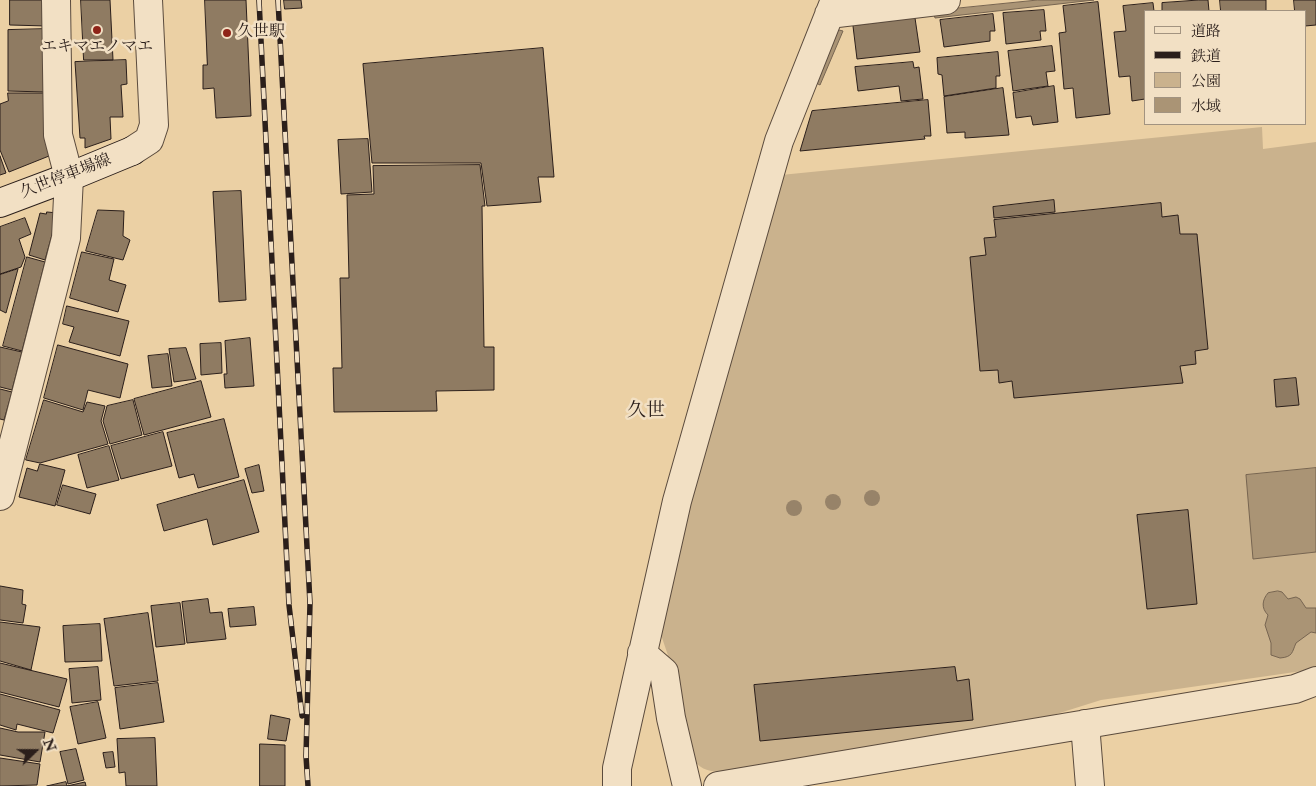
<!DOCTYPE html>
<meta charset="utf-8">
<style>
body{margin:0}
#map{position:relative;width:1316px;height:786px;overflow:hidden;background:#ebd0a4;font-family:"IM FELL Double Pica","Noto Serif JP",serif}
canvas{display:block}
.legend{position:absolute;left:1144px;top:10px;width:162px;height:115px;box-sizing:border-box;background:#f2e0c4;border:1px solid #a29380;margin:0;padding:6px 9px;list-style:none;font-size:15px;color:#2b1f1b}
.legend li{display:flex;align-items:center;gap:10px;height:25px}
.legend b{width:25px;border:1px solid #a29380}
.north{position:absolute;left:10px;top:726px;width:50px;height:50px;-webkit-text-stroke:4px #f2e0c4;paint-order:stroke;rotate:68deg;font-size:14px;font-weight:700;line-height:20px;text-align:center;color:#2b1f1b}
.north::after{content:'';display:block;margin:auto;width:18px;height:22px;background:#2b1f1b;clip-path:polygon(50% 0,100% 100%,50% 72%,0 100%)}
</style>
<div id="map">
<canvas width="1316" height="786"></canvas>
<ul class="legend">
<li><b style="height:6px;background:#f2e0c4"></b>道路</li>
<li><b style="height:6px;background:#2b1f1b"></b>鉄道</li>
<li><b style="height:14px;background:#cab28d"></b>公園</li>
<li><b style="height:14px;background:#aa9475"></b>水域</li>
</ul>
<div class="north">N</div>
</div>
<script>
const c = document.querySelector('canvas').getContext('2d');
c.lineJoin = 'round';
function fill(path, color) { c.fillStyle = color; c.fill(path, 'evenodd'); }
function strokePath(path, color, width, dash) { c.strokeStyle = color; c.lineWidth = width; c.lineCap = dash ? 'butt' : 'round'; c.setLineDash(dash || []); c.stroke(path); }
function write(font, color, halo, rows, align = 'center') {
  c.font = font + ' "IM FELL Double Pica","Noto Serif JP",serif'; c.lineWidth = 5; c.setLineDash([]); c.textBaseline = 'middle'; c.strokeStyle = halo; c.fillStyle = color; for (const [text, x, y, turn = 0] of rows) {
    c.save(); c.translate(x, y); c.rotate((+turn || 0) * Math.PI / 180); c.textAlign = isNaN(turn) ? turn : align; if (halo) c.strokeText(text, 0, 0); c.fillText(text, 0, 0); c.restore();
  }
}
const green = new Path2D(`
 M 1262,127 L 1263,149 L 1316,142 L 1316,669 L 1101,700 L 1047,717 L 734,770 C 715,772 703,774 691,757 L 675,676 L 658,626 L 757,239 L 781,175 Z`);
const water = new Path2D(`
 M 1038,0 L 1094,0 L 935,18 L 933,11 Z
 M 839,30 L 843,31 L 820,85 L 816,83 Z
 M 1316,468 L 1316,552 L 1253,559 L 1246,475 Z
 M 1278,591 L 1282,592 L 1288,599 L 1296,597 L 1300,599 L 1306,608 L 1316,608 L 1316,633 L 1311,632 L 1296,643 C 1292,652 1293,657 1280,658 L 1271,655 L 1271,643 L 1265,625 L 1268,615 C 1261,608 1262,600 1268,593 Z`);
const building = new Path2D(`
 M 10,0 L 47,0 L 47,26 L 10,25 Z
 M 81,0 L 110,0 L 113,60 L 84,60 Z
 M 205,0 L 246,0 L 251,116 L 216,118 L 214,88 L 203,89 L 203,65 L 207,65 Z
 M 284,0 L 301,0 L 302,8 L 285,9 Z
 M 1199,0 L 1208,0 L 1209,11 L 1162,11 L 1162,3 Z
 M 1220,0 L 1266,0 L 1266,11 L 1221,11 Z
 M 1294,0 L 1316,0 L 1316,25 L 1305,26 L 1305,11 L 1295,11 Z
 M 1098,2 L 1110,114 L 1076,118 L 1073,88 L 1064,89 L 1059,33 L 1066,32 L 1063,6 Z
 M 1153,3 L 1154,11 L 1145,11 L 1145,99 L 1132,101 L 1130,76 L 1119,77 L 1114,32 L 1126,31 L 1123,6 Z
 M 1044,10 L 1046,31 L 1040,31 L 1041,40 L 1006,44 L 1003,13 Z
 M 993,14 L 995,31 L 990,31 L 990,41 L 944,47 L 940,20 Z
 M 915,18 L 920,52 L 857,59 L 853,26 Z
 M 47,29 L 46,92 L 8,91 L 8,30 Z
 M 1052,46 L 1055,71 L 1046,72 L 1048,86 L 1013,91 L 1008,51 Z
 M 543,48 L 554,177 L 538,177 L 541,202 L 487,206 L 481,163 L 372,163 L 363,64 Z
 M 998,52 L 1000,76 L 996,76 L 996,88 L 944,96 L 942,75 L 938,74 L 937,58 Z
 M 126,60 L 127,84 L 121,85 L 123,117 L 110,117 L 111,139 L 85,148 L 85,138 L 80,138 L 75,62 Z
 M 913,62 L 914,68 L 919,67 L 923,99 L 901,101 L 899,86 L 858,91 L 855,67 Z
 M 1054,86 L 1058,122 L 1033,125 L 1031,116 L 1016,118 L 1013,93 Z
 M 1003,88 L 1009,135 L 965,138 L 965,132 L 947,133 L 944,97 Z
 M 8,93 L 46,93 L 49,156 L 9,172 L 0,150 L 0,104 L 8,101 Z
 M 928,100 L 931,136 L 924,136 L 925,139 L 800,151 L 812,111 Z
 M 368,139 L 372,192 L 341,194 L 338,140 Z
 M 0,156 L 6,173 L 0,175 Z
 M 480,165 L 485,206 L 482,206 L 484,347 L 494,347 L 494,390 L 436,391 L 437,411 L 334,412 L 333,368 L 342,368 L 340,278 L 349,278 L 347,195 L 374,194 L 373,166 Z
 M 241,191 L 246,300 L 219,302 L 213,192 Z
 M 1054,200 L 1055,212 L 994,218 L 993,207 Z
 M 1161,203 L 1162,217 L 1178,215 L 1180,234 L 1197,234 L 1208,349 L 1195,351 L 1196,364 L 1180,366 L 1183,383 L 1014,398 L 1012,381 L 999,383 L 998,370 L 980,371 L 970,257 L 986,255 L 984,238 L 996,237 L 994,220 Z
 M 98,210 L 124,211 L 123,236 L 130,240 L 123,260 L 86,251 Z
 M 47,212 L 58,213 L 45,260 L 29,255 L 40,213 L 46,214 Z
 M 25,218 L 31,234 L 19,239 L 25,257 L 21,267 L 0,274 L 0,227 Z
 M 82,252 L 114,259 L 109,280 L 126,285 L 118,312 L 70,298 Z
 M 27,257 L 45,262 L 22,351 L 3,346 Z
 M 18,269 L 6,313 L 0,310 L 0,275 Z
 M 67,306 L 129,321 L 120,356 L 69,342 L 74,327 L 63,324 Z
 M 250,338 L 254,386 L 225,388 L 224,374 L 227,374 L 225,341 Z
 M 221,343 L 222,373 L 201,375 L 200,344 Z
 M 58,345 L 128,364 L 120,398 L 88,390 L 83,410 L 44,398 Z
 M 0,347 L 22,352 L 12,390 L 0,387 Z
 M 186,348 L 196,379 L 174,382 L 169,349 Z
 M 168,354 L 172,386 L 152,388 L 148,356 Z
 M 1296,378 L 1299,405 L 1276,407 L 1274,380 Z
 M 201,381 L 211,417 L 144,435 L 134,399 Z
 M 0,389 L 12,392 L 4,420 L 0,419 Z
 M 44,400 L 83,412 L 87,402 L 105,406 L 101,421 L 108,444 L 40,463 L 26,460 Z
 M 133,400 L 142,435 L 110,444 L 103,421 L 107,406 Z
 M 224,419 L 239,477 L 198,488 L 194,474 L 179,478 L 167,433 Z
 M 163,432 L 172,466 L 121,479 L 111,446 Z
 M 109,446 L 119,480 L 87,488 L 78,455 Z
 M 40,464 L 65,470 L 55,506 L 19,497 L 27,468 L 37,471 Z
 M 259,465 L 264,491 L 252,493 L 245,469 Z
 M 244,480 L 259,532 L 213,545 L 207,519 L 164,531 L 157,505 Z
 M 63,485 L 96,494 L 90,514 L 57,505 Z
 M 1188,510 L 1197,604 L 1147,609 L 1137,515 Z
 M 0,586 L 23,590 L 22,604 L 26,605 L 23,623 L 0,620 Z
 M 208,599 L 210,613 L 222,612 L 226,639 L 187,643 L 182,602 Z
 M 180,603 L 185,644 L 156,647 L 151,606 Z
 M 254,607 L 256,625 L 230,627 L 228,609 Z
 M 148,613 L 158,681 L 114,686 L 104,619 Z
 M 0,622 L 40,627 L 31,670 L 0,661 Z
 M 100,624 L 102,661 L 65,662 L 63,626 Z
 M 0,663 L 67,679 L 59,707 L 0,692 Z
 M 98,667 L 101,700 L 72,703 L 69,669 Z
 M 955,667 L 957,681 L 969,679 L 973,720 L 760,741 L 754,685 Z
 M 158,683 L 164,722 L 120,729 L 115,688 Z
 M 0,694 L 60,710 L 53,733 L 17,724 L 16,730 L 0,725 Z
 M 98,702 L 106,738 L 78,744 L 70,707 Z
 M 271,715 L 290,719 L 286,741 L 268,739 Z
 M 0,728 L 18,732 L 45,732 L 40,762 L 0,755 Z
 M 155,738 L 157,786 L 126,786 L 125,772 L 119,773 L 117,739 Z
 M 260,744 L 285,745 L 285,786 L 260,786 Z
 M 76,749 L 84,780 L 68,784 L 60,752 Z
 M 113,752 L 115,767 L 106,768 L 103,753 Z
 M 0,758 L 40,764 L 37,785 L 0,786 Z
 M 66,782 L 67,786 L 85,782 L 86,786 L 47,786 Z`);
const minor = new Path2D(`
 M 829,14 L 946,0
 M 0,496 L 66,238 L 69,177 L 58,135 L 56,0
 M 642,653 L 664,672 L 671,718 L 687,786
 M 1085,724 L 1090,786
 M 617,786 L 617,768 L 677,501 L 779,141 L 835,0
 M 718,786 L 1295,689 L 1316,681`);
const tertiary = new Path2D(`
 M 132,151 L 149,140 L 154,125 L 148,0`);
const secondary = new Path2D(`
 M 0,203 L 69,177 L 132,151`);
const rail = new Path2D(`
 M 259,0 L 289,605 L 302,716
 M 278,0 L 310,603 L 306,756 L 308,786`);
const trees = [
 [872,498],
 [833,502],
 [794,508]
];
const markers = [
 [97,30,5,"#8f2418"],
 [227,33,5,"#8f2418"]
];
const poiNames = [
 ["久世駅",237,33],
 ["エキマエノマエ",97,48,"center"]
];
const streetNames = [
 ["久世停車場線",66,177,-21]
];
const quarterNames = [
 ["久世",646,412]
];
fill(green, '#cab28d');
fill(water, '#aa9475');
strokePath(water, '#776551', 1);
fill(building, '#8f7b62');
strokePath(building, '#2b1f1b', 1);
strokePath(minor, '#5b4b3d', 30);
strokePath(tertiary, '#5b4b3d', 30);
strokePath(secondary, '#2b1f1b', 30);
strokePath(minor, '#f2e0c4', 28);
strokePath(tertiary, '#f2e0c4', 28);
strokePath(secondary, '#f2e0c4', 28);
strokePath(rail, '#2b1f1b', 5.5);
strokePath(rail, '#f2e0c4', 4, [11]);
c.fillStyle = '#978369';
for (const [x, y] of trees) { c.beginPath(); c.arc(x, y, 8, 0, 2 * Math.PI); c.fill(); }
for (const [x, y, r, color] of markers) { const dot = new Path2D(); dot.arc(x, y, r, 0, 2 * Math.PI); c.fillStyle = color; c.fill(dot); strokePath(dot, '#f2e0c4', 2); }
write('16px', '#2b1f1b', '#f2e0c4', poiNames, 'left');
write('16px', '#2b1f1b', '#f2e0c4', streetNames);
write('19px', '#2b1f1b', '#f2e0c4', quarterNames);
</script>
